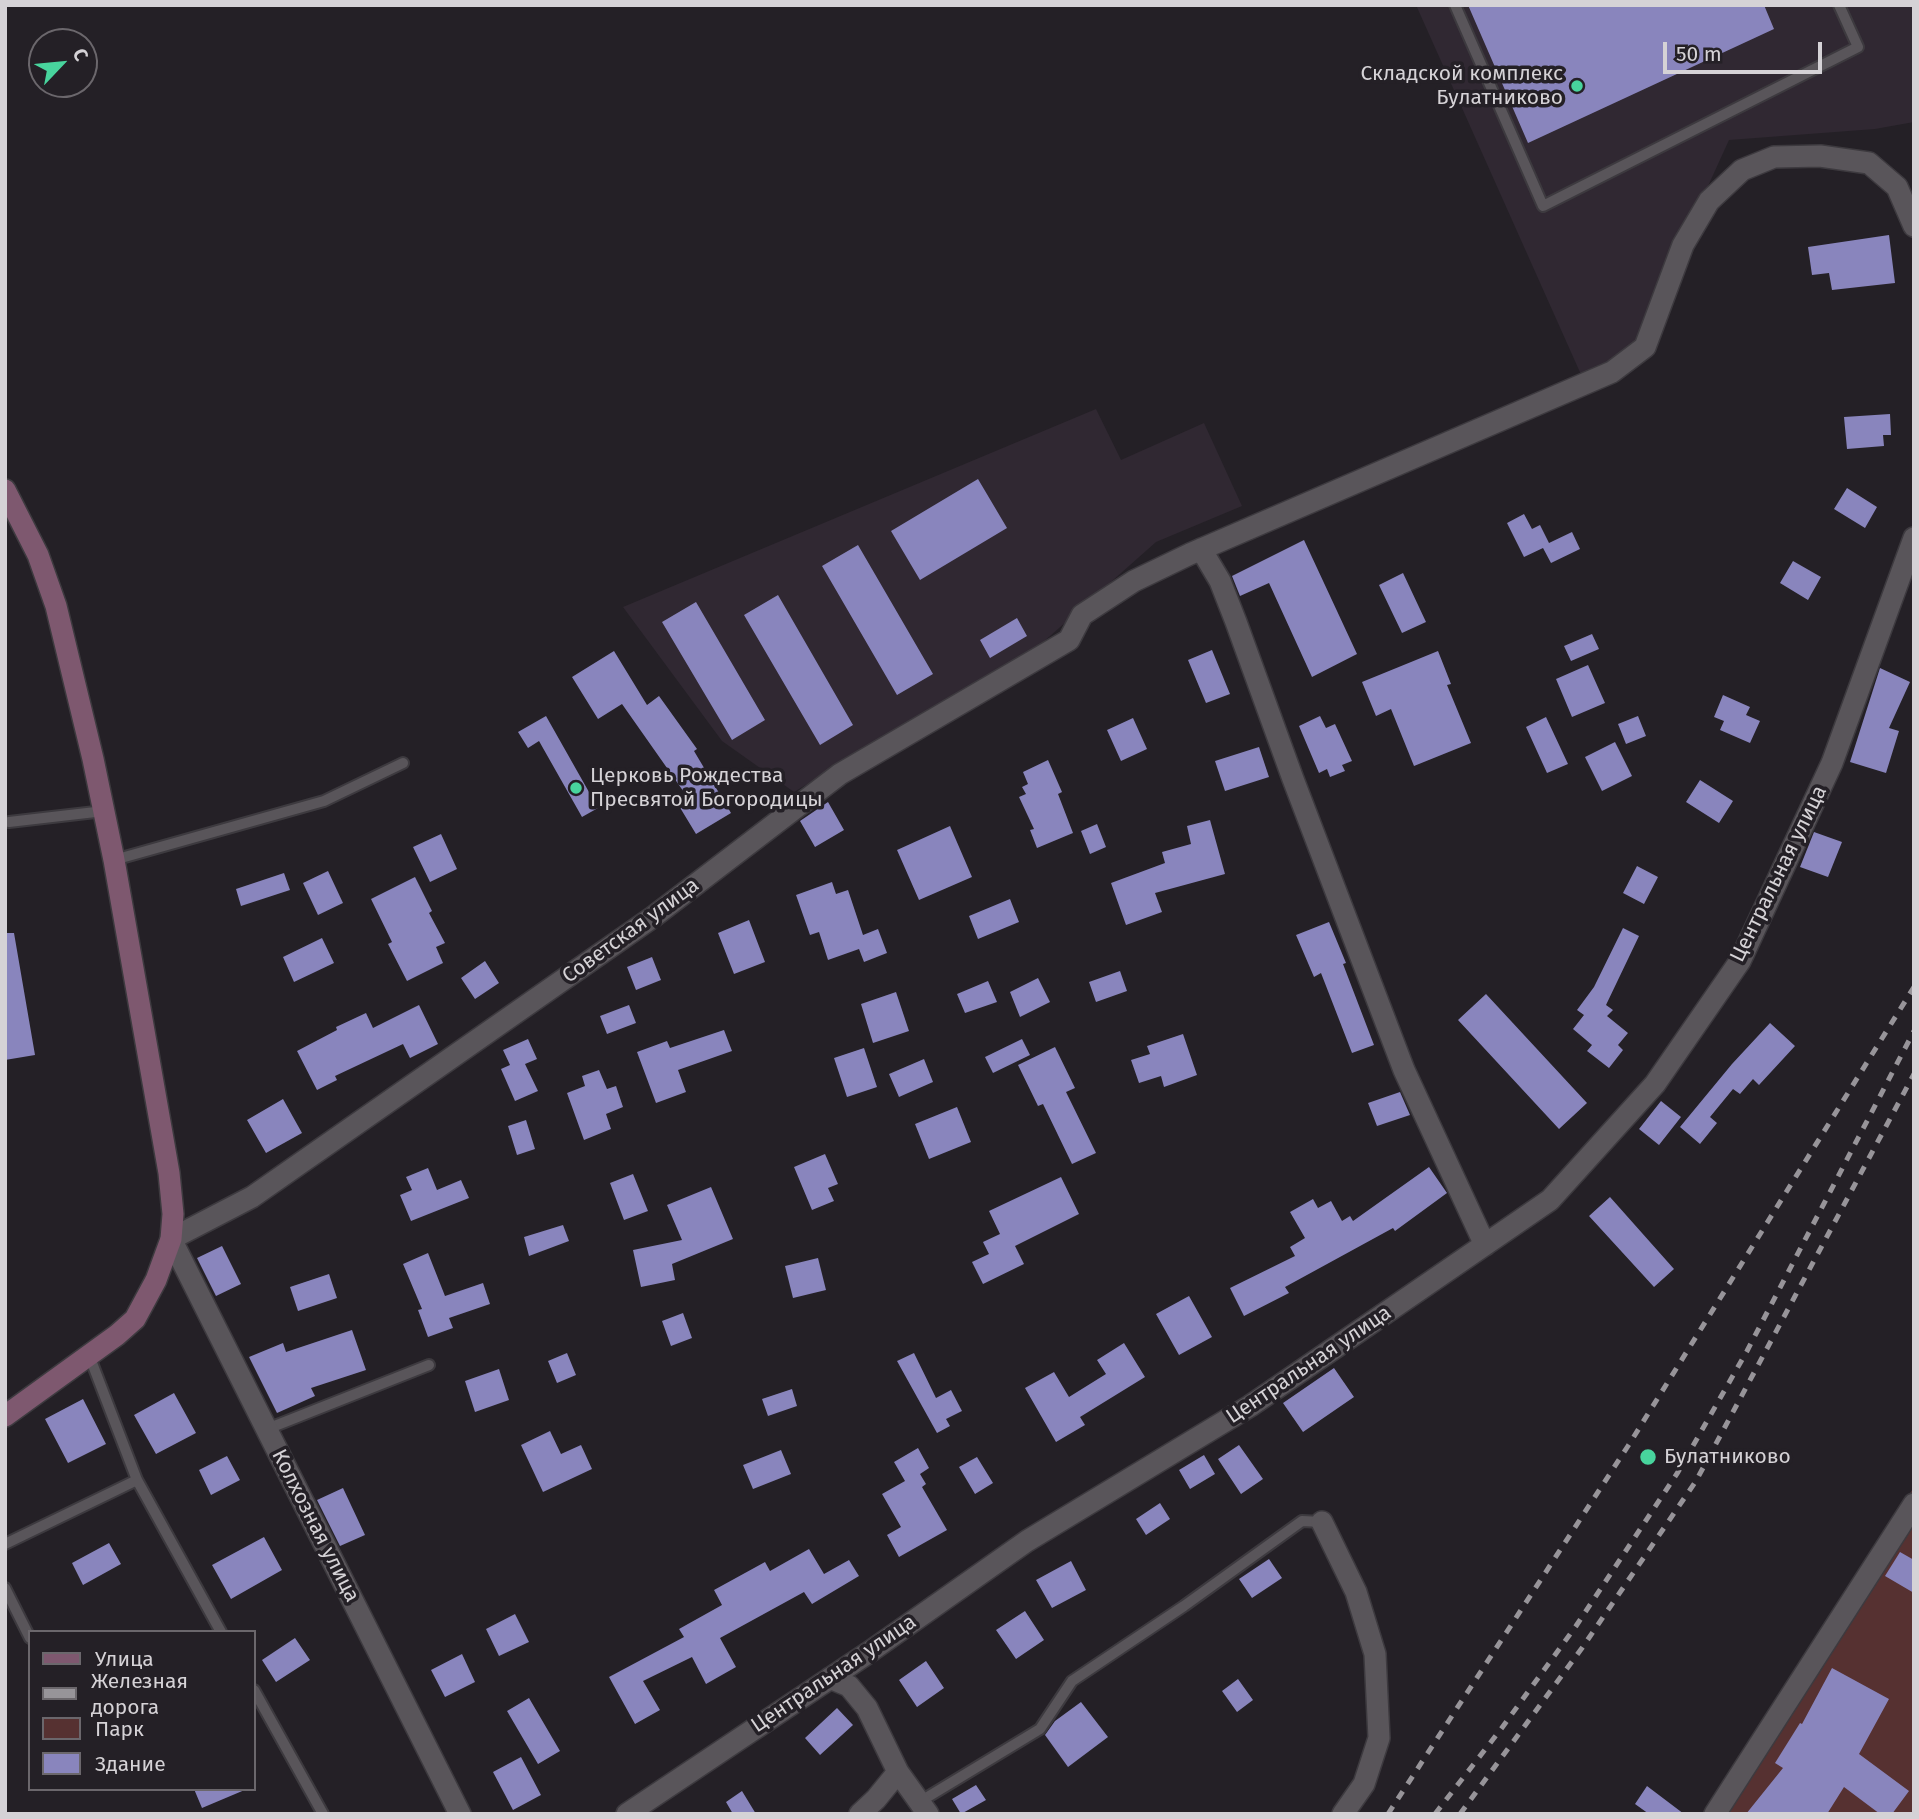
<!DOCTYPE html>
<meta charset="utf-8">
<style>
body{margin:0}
#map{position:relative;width:1919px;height:1819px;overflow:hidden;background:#242026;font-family:"Fira Sans",sans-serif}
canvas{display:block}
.frame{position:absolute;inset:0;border:7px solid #d5d2d6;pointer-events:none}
.legend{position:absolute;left:28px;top:1630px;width:228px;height:161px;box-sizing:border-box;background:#242026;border:2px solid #6b676c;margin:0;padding:9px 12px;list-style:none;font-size:21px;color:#d5d2d6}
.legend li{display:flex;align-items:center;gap:14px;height:35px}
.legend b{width:35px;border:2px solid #6b676c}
.north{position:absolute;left:28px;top:28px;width:70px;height:70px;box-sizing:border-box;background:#242026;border:2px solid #6b676c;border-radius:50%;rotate:64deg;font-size:19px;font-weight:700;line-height:28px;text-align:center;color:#d5d2d6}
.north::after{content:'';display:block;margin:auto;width:24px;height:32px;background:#48d49d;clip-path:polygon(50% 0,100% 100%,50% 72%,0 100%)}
.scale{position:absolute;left:1663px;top:42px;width:159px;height:32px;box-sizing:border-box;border:4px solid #d5d2d6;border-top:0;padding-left:9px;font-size:21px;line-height:24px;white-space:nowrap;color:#d5d2d6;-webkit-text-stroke:5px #242026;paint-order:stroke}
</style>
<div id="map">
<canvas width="1919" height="1819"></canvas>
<div class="frame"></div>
<ul class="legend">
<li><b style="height:9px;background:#7e586f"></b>Улица</li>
<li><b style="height:9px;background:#979499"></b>Железная дорога</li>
<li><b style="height:19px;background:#563131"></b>Парк</li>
<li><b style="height:19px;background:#8985bd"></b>Здание</li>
</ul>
<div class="north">С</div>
<div class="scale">50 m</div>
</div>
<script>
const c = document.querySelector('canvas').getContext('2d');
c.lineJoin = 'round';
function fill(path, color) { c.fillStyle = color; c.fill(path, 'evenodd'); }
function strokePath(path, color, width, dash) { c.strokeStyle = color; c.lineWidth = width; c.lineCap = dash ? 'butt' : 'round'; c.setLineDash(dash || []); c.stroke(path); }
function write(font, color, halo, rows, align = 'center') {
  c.font = font + ' "Fira Sans",sans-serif'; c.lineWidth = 7; c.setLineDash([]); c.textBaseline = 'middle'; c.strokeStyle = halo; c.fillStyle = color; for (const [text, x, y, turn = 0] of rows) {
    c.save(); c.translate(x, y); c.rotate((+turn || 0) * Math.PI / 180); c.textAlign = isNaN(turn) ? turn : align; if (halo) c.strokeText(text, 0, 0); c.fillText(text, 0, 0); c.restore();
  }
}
const built = new Path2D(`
 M 1416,5 L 1914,5 L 1914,122 L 1875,129 L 1729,140 L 1631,355 L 1583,379 Z
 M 1096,409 L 1121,460 L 1204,423 L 1242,506 L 1156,542 L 1041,644 L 794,792 L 722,741 L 623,607 Z`);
const green = new Path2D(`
 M 1914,1487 L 1914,1814 L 1708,1814 Z`);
const building = new Path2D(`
 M 1468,5 L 1764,5 L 1774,29 L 1528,143 Z
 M 1889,235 L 1895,283 L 1832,290 L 1829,273 L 1812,275 L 1808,247 Z
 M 1890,414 L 1891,435 L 1883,435 L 1884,446 L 1847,449 L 1844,417 Z
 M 978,479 L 1007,528 L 920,580 L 891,531 Z
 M 1847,488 L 1877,507 L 1865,528 L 1834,509 Z
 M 1524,514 L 1532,529 L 1540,525 L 1549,543 L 1572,532 L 1580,549 L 1551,563 L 1543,548 L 1524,557 L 1507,523 Z
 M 1304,540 L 1357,654 L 1312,677 L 1269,583 L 1240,596 L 1232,576 Z
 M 858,545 L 933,674 L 897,695 L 822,566 Z
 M 1793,561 L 1821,577 L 1808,600 L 1780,583 Z
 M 1403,573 L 1426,622 L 1402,633 L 1379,585 Z
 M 778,595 L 853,725 L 820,745 L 744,615 Z
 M 696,602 L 765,720 L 732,740 L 662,622 Z
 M 1017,618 L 1027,636 L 990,658 L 980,640 Z
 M 1592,634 L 1599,649 L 1571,661 L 1564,646 Z
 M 1212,650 L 1230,694 L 1206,703 L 1188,660 Z
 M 614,651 L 647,705 L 659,696 L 697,749 L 694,751 L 731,813 L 696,834 L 676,801 L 686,795 L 622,704 L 598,719 L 572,677 Z
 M 1438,651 L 1451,684 L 1447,685 L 1471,743 L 1414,766 L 1391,709 L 1376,716 L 1362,682 Z
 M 1588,665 L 1605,703 L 1572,717 L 1556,679 Z
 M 1880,668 L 1910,682 L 1889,728 L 1899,731 L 1886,773 L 1850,762 Z
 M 1723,695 L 1750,707 L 1746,715 L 1760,721 L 1750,743 L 1720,730 L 1724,721 L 1714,717 Z
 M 546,716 L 598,808 L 582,817 L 539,741 L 528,748 L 518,732 Z
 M 1320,716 L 1326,728 L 1335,724 L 1352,761 L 1342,765 L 1345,771 L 1330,777 L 1327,769 L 1319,773 L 1299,726 Z
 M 1638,716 L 1646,736 L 1626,744 L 1618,724 Z
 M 1546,717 L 1568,764 L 1547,773 L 1526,727 Z
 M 1133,718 L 1147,749 L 1121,761 L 1107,730 Z
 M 1615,742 L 1632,776 L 1602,791 L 1585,757 Z
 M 1259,747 L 1269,777 L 1225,791 L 1215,761 Z
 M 1048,760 L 1062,792 L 1058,794 L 1073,833 L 1037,848 L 1030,830 L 1034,829 L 1019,797 L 1026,794 L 1022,787 L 1028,784 L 1023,772 Z
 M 1700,780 L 1733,801 L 1719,823 L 1686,802 Z
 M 828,802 L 844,830 L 815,847 L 800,821 Z
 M 1210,820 L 1225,874 L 1155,893 L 1162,912 L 1126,925 L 1111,883 L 1165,863 L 1162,852 L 1191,844 L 1187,826 Z
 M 1097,824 L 1106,847 L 1090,854 L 1081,831 Z
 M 950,826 L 972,877 L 919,900 L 897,850 Z
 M 1814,832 L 1842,842 L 1828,877 L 1800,867 Z
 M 441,834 L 457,869 L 430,882 L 413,847 Z
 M 1637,866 L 1658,877 L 1644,904 L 1623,893 Z
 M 328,871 L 343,903 L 318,915 L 303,883 Z
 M 284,873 L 290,890 L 241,906 L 236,889 Z
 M 415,877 L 432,911 L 429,913 L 445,943 L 436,947 L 443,963 L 407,981 L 388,944 L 392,942 L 371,899 Z
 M 832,882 L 836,894 L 848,890 L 863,935 L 878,929 L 887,953 L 864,962 L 859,949 L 828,960 L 819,932 L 810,935 L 796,895 Z
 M 1010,899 L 1019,922 L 978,939 L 969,916 Z
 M 749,920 L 765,962 L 734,974 L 718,933 Z
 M 1329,922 L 1346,963 L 1343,964 L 1374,1045 L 1352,1053 L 1321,973 L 1314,977 L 1296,935 Z
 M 1623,928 L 1639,936 L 1606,1005 L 1613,1010 L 1607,1016 L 1628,1033 L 1618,1045 L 1623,1050 L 1609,1068 L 1587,1051 L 1592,1045 L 1573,1029 L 1584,1015 L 1577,1010 L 1594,987 Z
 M 5,933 L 14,933 L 35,1055 L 5,1060 Z
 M 322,938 L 334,963 L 294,982 L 283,957 Z
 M 652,957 L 661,980 L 636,990 L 627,967 Z
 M 485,961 L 499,983 L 475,999 L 461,978 Z
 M 1120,971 L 1127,991 L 1096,1002 L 1089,982 Z
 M 1038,978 L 1050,1002 L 1020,1017 L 1010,992 Z
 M 988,981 L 997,1002 L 965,1013 L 957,994 Z
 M 896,992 L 909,1031 L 873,1043 L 861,1004 Z
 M 1486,994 L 1587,1103 L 1559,1129 L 1458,1020 Z
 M 419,1005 L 438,1044 L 410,1058 L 403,1044 L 335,1076 L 337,1080 L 317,1090 L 297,1051 L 337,1030 L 336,1027 L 366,1013 L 373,1028 Z
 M 629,1005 L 636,1023 L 607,1034 L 600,1016 Z
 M 1770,1023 L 1795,1046 L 1759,1085 L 1753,1079 L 1740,1094 L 1733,1089 L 1710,1117 L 1717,1123 L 1700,1144 L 1680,1127 L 1732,1064 Z
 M 724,1030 L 732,1051 L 678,1070 L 686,1092 L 656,1103 L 637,1052 L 667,1041 L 670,1048 Z
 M 1183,1034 L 1197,1075 L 1164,1087 L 1161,1076 L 1139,1083 L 1131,1060 L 1150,1054 L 1147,1046 Z
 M 528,1039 L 537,1059 L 525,1064 L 538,1091 L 515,1101 L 501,1069 L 510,1065 L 503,1050 Z
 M 1022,1039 L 1030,1055 L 993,1073 L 985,1057 Z
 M 1055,1047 L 1075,1088 L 1066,1092 L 1096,1153 L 1072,1164 L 1043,1104 L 1038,1106 L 1018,1065 Z
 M 864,1048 L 877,1087 L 847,1097 L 834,1058 Z
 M 924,1059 L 933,1082 L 899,1097 L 889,1074 Z
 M 599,1070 L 607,1089 L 616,1086 L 623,1107 L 606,1114 L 611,1129 L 584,1140 L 567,1093 L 585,1086 L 582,1076 Z
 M 1400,1092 L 1410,1115 L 1377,1126 L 1368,1103 Z
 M 283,1099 L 302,1133 L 266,1153 L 247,1120 Z
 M 1661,1101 L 1681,1117 L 1659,1145 L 1639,1129 Z
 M 957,1107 L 971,1142 L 929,1159 L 915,1124 Z
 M 526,1120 L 535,1149 L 517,1155 L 508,1126 Z
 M 825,1154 L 838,1184 L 828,1188 L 834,1201 L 812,1210 L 794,1167 Z
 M 1429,1167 L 1447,1193 L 1395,1231 L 1393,1228 L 1285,1287 L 1289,1293 L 1244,1316 L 1230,1288 L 1295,1256 L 1290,1247 L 1305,1238 L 1290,1212 L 1313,1199 L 1318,1208 L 1331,1201 L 1342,1221 L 1350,1216 L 1353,1221 Z
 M 428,1168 L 437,1190 L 461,1180 L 469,1198 L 411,1221 L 400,1195 L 412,1190 L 406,1177 Z
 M 633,1174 L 648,1211 L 624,1220 L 610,1183 Z
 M 1061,1177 L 1079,1214 L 1015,1246 L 1024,1264 L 983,1284 L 972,1262 L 989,1254 L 983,1242 L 1000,1234 L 989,1211 Z
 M 711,1187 L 733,1239 L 672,1264 L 675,1280 L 641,1287 L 633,1250 L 682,1240 L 667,1205 Z
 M 1610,1197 L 1674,1269 L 1654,1287 L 1589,1216 Z
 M 563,1225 L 569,1241 L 529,1256 L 524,1237 Z
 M 222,1246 L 241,1284 L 216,1296 L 197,1258 Z
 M 428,1253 L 445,1296 L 483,1283 L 490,1304 L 449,1318 L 453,1328 L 428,1337 L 418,1310 L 422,1309 L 403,1264 Z
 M 818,1258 L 826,1290 L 793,1298 L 785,1266 Z
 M 329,1274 L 337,1298 L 298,1311 L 290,1287 Z
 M 1189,1296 L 1212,1337 L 1179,1355 L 1156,1314 Z
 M 683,1313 L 692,1338 L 671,1346 L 662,1321 Z
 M 352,1330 L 366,1370 L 311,1388 L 315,1396 L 277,1413 L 249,1357 L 283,1343 L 286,1352 Z
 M 1124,1343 L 1145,1377 L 1080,1417 L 1085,1425 L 1056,1442 L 1025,1388 L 1054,1372 L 1069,1397 L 1106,1374 L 1097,1360 Z
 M 567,1353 L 576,1375 L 557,1383 L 548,1361 Z
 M 914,1353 L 936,1398 L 951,1390 L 962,1411 L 946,1419 L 950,1426 L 937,1433 L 897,1361 Z
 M 1334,1368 L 1354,1397 L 1303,1432 L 1283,1403 Z
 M 499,1369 L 509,1400 L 475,1412 L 465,1381 Z
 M 792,1389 L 797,1406 L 768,1416 L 762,1399 Z
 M 174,1393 L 196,1433 L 156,1454 L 134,1415 Z
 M 83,1399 L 106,1444 L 68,1463 L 45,1419 Z
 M 550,1431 L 561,1454 L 581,1445 L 592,1469 L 543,1492 L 521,1445 Z
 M 1239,1445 L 1263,1479 L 1241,1494 L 1218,1459 Z
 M 918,1448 L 929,1468 L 920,1474 L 926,1484 L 922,1487 L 947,1530 L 899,1557 L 887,1535 L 901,1527 L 882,1494 L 905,1481 L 894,1462 Z
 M 781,1450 L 791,1474 L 753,1489 L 743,1465 Z
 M 1204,1455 L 1215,1474 L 1190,1489 L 1179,1470 Z
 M 227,1456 L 240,1480 L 211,1495 L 199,1470 Z
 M 977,1457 L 993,1483 L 975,1494 L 959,1467 Z
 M 343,1488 L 365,1535 L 340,1546 L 317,1500 Z
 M 1160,1503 L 1170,1519 L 1146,1535 L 1136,1519 Z
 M 264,1537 L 282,1570 L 231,1599 L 212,1565 Z
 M 109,1543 L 121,1564 L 83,1585 L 72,1563 Z
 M 809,1549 L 824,1574 L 849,1560 L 859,1576 L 812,1604 L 804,1592 L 720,1638 L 736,1667 L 706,1684 L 692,1657 L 643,1681 L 660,1710 L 635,1724 L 609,1677 L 684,1637 L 679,1629 L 722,1605 L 714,1590 L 765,1562 L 770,1571 Z
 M 1900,1552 L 1914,1560 L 1914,1593 L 1885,1576 Z
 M 1269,1559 L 1282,1578 L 1252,1598 L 1239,1579 Z
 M 1071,1561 L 1086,1590 L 1052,1608 L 1036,1580 Z
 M 1025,1611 L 1044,1640 L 1016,1659 L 996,1630 Z
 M 515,1614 L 529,1642 L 499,1656 L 486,1629 Z
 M 295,1638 L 310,1660 L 276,1682 L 262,1660 Z
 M 462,1654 L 475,1682 L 445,1697 L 431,1670 Z
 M 926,1661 L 944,1688 L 917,1707 L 899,1680 Z
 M 1832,1668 L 1889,1699 L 1859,1754 L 1909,1791 L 1892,1814 L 1880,1814 L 1844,1787 L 1827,1814 L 1746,1814 L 1783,1768 L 1775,1763 L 1800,1723 L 1802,1724 Z
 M 1238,1679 L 1253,1700 L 1237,1712 L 1222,1691 Z
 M 529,1698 L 560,1751 L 538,1764 L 507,1711 Z
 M 1081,1702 L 1108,1737 L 1068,1767 L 1045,1735 L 1055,1721 Z
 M 837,1708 L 853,1725 L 820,1755 L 805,1738 Z
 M 521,1757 L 541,1795 L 513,1810 L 493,1772 Z
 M 976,1785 L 986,1800 L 961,1814 L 952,1799 Z
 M 1647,1786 L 1684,1814 L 1649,1814 L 1635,1804 Z
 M 194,1789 L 247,1789 L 202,1808 Z
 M 742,1791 L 756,1814 L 733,1814 L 726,1802 Z`);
const lane = new Path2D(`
 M 1455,5 L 1543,206 L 1858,47 L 1839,5
 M 9,822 L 104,811
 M 114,860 L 324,801 L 403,763
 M 89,1355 L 137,1480 L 221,1632
 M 267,1429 L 429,1365
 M 5,1544 L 137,1480
 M 5,1588 L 30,1638
 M 254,1690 L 323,1814
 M 921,1801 L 1040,1729 L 1072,1681 L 1184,1606 L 1302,1521 L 1322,1522`);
const street = new Path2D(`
 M 1201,549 L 1220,581 L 1236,622 L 1293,779 L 1404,1070 L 1485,1245
 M 1322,1522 L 1356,1592 L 1375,1654 L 1379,1738 L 1364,1784 L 1343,1814
 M 830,1678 L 849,1686 L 867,1708 L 898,1772 L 928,1814
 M 460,1814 L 171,1239 L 252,1197 L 653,917 L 840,774 L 1069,640 L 1082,615 L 1134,581 L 1190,554 L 1612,372 L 1645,347 L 1683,245 L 1709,201 L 1742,170 L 1774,157 L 1820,156 L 1869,163 L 1897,187 L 1914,226
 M 627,1814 L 868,1653 L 1027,1541 L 1250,1406 L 1550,1200 L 1655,1084 L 1740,961 L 1832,763 L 1914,538
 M 860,1814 L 876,1799 L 898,1772
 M 1715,1814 L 1914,1504`);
const secondary = new Path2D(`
 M 5,490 L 38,555 L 56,606 L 93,759 L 114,860 L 150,1065 L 169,1173 L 173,1214 L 171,1239 L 156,1280 L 135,1319 L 117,1335 L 5,1416`);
const rail = new Path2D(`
 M 1388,1814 L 1628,1446 L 1914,987
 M 1435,1814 L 1501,1729 L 1576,1626 L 1678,1472 L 1747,1351 L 1914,1031
 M 1460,1814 L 1582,1648 L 1696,1481 L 1914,1074`);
const markers = [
 [1577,86,7,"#48d49d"],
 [576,788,7,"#48d49d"],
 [1648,1457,9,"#48d49d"]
];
const poiNames = [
 ["Складской комплекс",1563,74,"right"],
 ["Булатниково",1563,98,"right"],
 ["Церковь Рождества",590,776],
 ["Пресвятой Богородицы",590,800],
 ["Булатниково",1664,1457]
];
const streetNames = [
 ["Центральная улица",1779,874,-64],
 ["Советская улица",631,931,-36],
 ["Центральная улица",1309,1365,-34],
 ["Колхозная улица",315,1526,63],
 ["Центральная улица",834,1674,-34]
];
fill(built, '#302832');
fill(green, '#563131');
fill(building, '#8985bd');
strokePath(lane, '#3d3a3f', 14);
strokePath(street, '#3d3a3f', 24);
strokePath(secondary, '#3d3a3f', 24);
strokePath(lane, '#59555a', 10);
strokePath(street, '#59555a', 21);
strokePath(secondary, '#7e586f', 21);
strokePath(rail, '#979499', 5, [9, 9]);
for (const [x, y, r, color] of markers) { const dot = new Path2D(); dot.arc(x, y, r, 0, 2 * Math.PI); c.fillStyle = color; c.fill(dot); strokePath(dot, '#242026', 2.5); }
write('21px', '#d5d2d6', '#242026', poiNames, 'left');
write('21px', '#d5d2d6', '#242026', streetNames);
</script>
